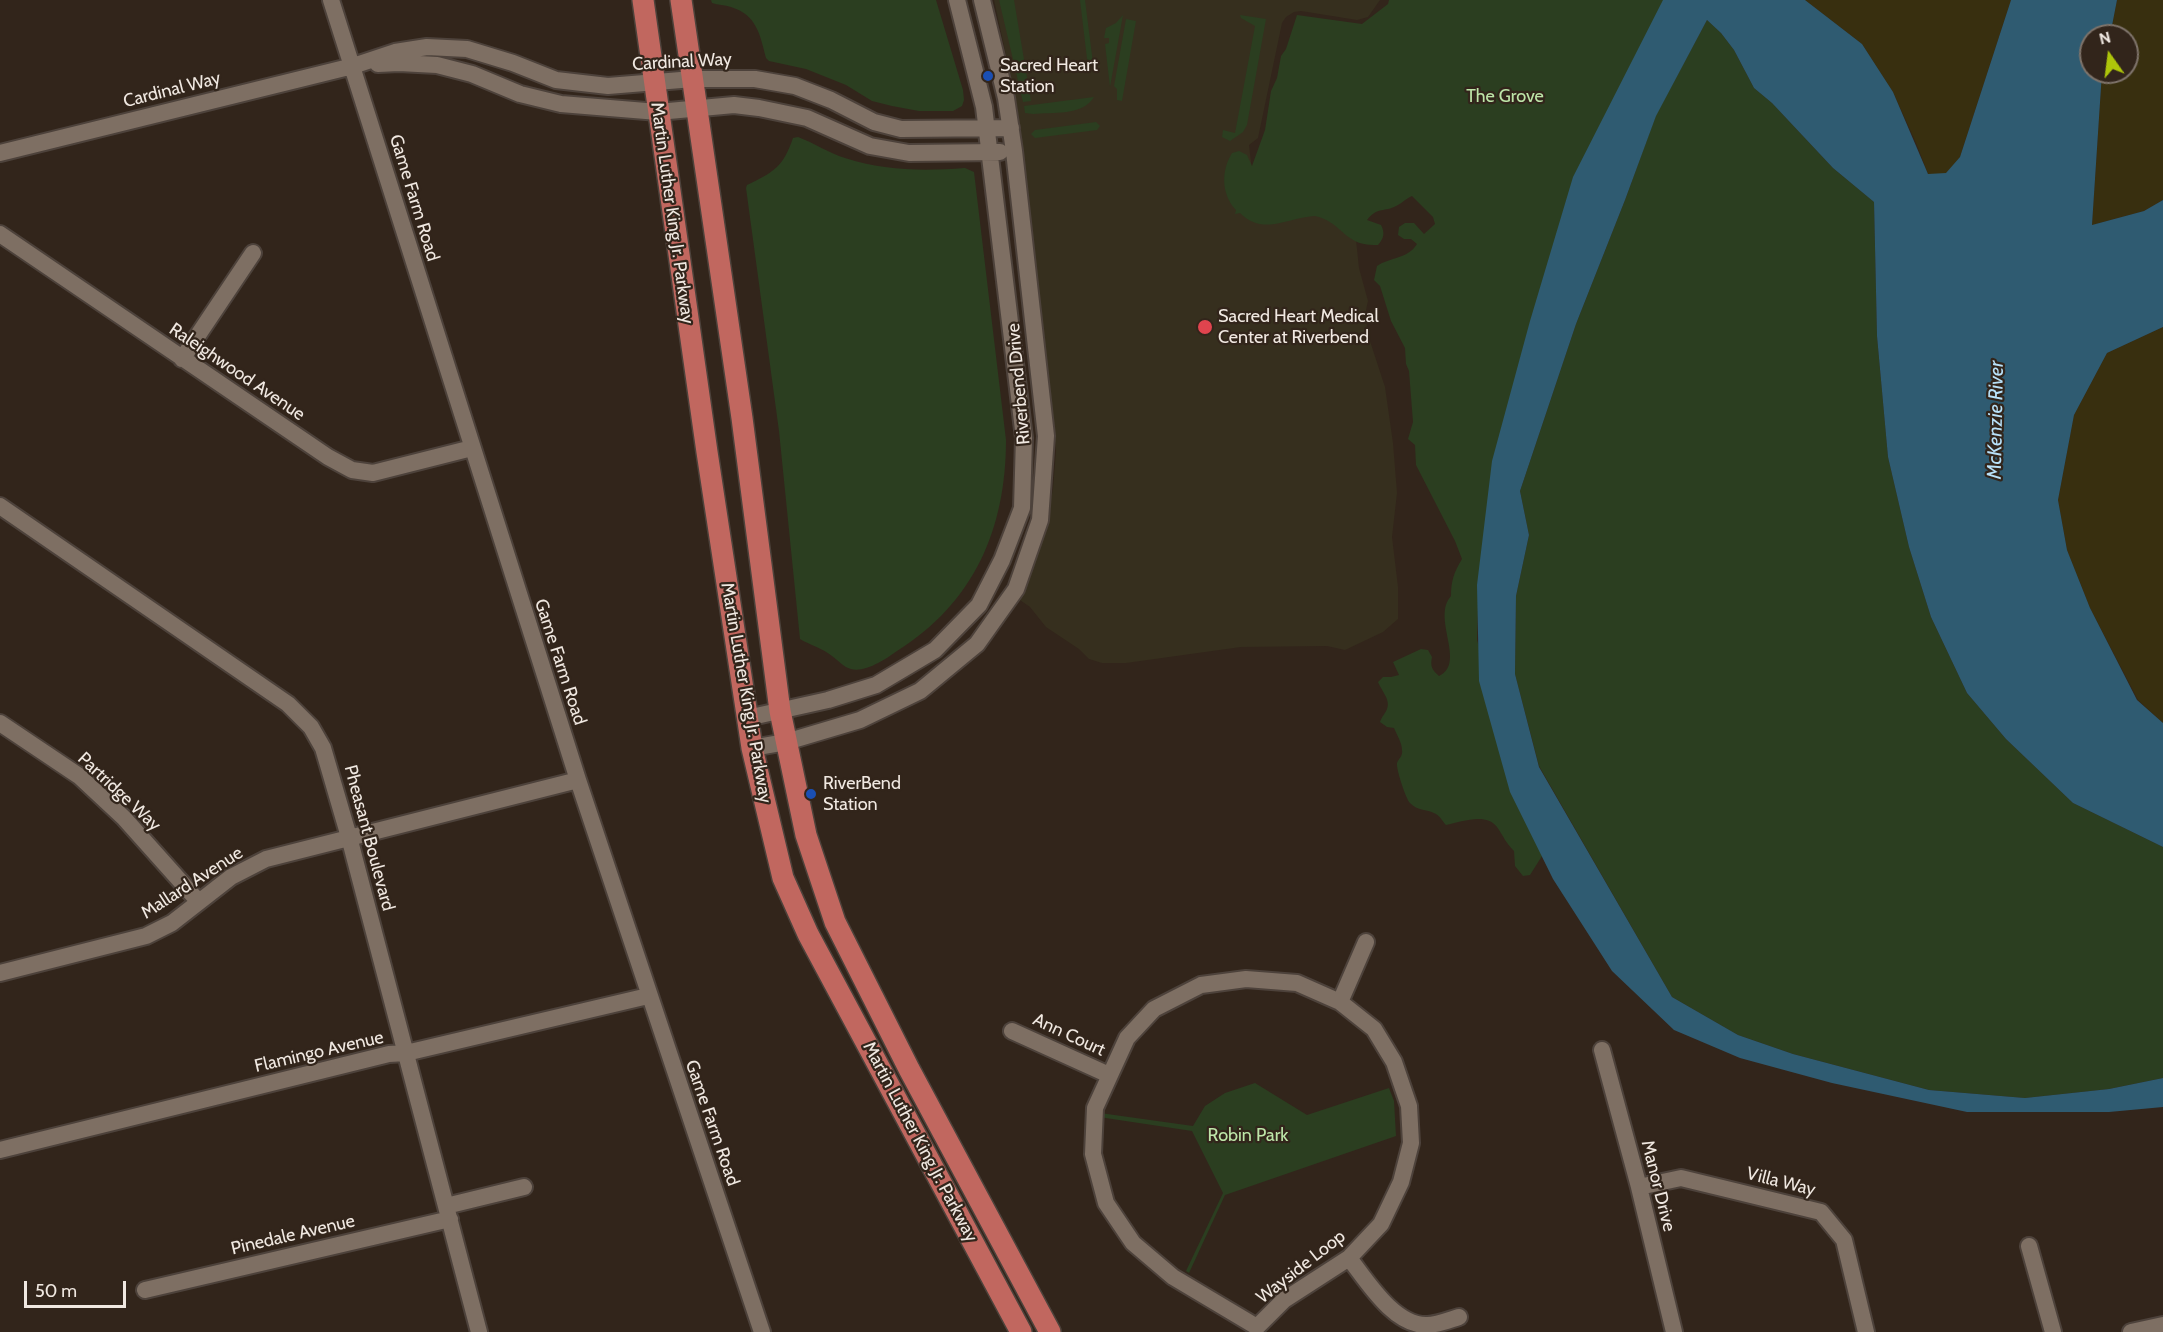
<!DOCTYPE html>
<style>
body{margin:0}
#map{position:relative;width:2163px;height:1332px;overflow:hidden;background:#32251b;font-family:Cabin,sans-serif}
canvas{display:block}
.north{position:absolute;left:2079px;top:24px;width:60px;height:60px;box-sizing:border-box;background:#32251b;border:2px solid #7e736a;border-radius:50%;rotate:346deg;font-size:16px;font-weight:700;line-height:24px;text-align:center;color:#f0e8e1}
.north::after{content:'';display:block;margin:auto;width:21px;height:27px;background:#aec50a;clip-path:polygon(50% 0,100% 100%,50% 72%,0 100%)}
.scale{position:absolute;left:24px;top:1281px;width:102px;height:27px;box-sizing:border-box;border:3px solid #f0e8e1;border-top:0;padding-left:8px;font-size:18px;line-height:21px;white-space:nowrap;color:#f0e8e1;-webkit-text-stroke:4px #32251b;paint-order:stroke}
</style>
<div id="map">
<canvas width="2163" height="1332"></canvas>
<div class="north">N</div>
<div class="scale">50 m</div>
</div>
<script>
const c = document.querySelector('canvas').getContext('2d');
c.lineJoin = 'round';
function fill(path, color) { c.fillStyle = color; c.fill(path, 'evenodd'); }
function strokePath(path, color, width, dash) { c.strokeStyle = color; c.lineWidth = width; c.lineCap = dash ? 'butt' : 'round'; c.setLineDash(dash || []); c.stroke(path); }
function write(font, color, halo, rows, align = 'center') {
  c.font = font + ' Cabin,sans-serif'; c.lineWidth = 4.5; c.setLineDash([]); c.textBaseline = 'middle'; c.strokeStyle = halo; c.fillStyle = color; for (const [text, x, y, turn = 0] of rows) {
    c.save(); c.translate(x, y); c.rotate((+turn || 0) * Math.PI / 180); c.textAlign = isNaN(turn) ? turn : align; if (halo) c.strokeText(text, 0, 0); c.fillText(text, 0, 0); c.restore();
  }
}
const medical = new Path2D(`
 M 994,0 L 1380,0 L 1368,17 L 1357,20 L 1301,11 L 1294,12 L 1286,17 L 1282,23 L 1258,138 L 1249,145 L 1257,214 L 1353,211 L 1359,268 L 1368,301 L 1365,315 L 1369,338 L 1385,387 L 1393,443 L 1397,493 L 1392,537 L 1398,587 L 1398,619 L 1383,632 L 1345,650 L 1327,646 L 1241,647 L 1126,663 L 1102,663 L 1089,659 L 1079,649 L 1046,627 L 1030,607 L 1017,598 L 1046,526 L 1053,489 L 1056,451 L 1017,105 Z`);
const green = new Path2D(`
 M 711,0 L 936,0 L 963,90 L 964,100 L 962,106 L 953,111 L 919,111 L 892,106 L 872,101 L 846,85 L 806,69 L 769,61 L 766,58 C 760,35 757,15 731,7 C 725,5 718,5 712,3 Z
 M 999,0 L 1014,0 L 1031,101 L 1023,102 Z
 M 1080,0 L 1085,0 L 1093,63 L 1088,67 Z
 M 1389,0 L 1669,0 L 1480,593 L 1478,607 L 1477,640 L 1542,856 L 1530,875 L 1523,876 L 1515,866 L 1514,851 C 1505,842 1504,837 1497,827 C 1486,812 1461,822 1446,825 C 1443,822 1440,816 1436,814 C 1428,809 1417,811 1410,803 C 1406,799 1396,769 1397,763 C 1399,758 1403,756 1402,750 C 1402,743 1397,735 1394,728 L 1387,727 L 1380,722 C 1382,716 1385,714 1387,709 C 1391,700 1381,690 1378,682 L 1383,677 L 1391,677 L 1399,675 L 1393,662 L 1421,649 L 1428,650 L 1432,657 C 1430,666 1432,670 1439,676 C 1467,663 1431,618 1451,596 C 1451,581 1454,572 1462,559 L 1455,541 L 1416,465 L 1415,445 L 1408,439 L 1413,422 L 1409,371 L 1406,364 L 1405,348 L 1391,321 L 1380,286 L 1374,280 L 1377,266 C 1390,257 1408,259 1417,244 L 1411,239 L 1404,239 L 1398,235 L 1399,227 L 1405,223 L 1414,223 L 1424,234 L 1435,224 L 1433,217 L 1412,196 C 1405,199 1400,205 1394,207 C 1383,212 1377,207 1367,220 L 1381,225 C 1385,233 1384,238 1378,245 C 1344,247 1343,222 1315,216 C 1311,216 1306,217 1301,218 C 1278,223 1259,232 1240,213 L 1235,214 L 1236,210 C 1221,194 1221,171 1232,153 L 1239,151 L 1247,155 L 1252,166 L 1265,130 L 1271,91 L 1277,78 L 1281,56 L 1286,49 L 1297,15 L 1362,24 L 1388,4 Z
 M 1123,15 L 1110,87 L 1105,44 L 1109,43 L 1109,38 L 1104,38 L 1106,28 L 1116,23 Z
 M 1240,15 L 1266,19 L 1247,125 L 1243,132 L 1230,141 L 1222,137 L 1223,130 L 1235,133 L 1255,26 L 1241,18 Z
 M 1126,19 L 1136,21 L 1122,101 L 1117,100 L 1117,89 L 1114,86 Z
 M 1707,20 L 1721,33 L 1734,50 L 1754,88 L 1772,103 L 1833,168 L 1874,202 L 1877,336 L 1888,457 L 1909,547 L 1931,617 L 1967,693 L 2006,739 L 2073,803 L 2163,847 L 2163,1078 L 2109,1089 L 2025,1098 L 1929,1090 L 1793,1054 L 1738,1035 L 1672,997 L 1539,766 L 1515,674 L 1516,596 L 1529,535 L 1520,491 L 1576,324 L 1625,200 L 1656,115 Z
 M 1094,97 C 1083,116 1052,112 1033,114 L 1025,113 L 1024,106 Z
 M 1096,122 L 1100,126 L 1097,130 L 1035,138 L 1031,134 L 1035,130 Z
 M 798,137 C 814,143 829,153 845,158 C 884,171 925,171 965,168 L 974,172 L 1006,440 C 1006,529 974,603 897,651 C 886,659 865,673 851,669 C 843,667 838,660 832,656 C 822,648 810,645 800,639 L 779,431 L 746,188 L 747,185 C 774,172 783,167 793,138 Z
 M 1255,1083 L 1307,1115 L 1389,1088 L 1394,1101 L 1396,1136 L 1225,1195 L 1189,1273 L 1186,1271 L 1223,1193 L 1192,1131 L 1099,1117 L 1100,1113 L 1193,1126 L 1205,1106 L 1225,1093 Z`);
const sand = new Path2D(`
 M 1805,0 L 2011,0 L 1960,157 L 1946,174 L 1928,174 L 1917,145 L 1893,92 L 1862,44 Z
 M 2117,0 L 2163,0 L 2163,200 L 2144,211 L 2092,225 L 2102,72 L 2127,72 L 2127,36 L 2110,36 Z
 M 2163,327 L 2163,723 L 2138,700 L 2090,608 L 2067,550 L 2058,500 L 2074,415 L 2107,353 Z`);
const water = new Path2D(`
 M 1663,0 L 1805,0 L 1862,44 L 1893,92 L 1928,174 L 1946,173 L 1960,157 L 2011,0 L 2117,0 L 2110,36 L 2091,36 L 2091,72 L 2102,72 L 2092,225 L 2144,211 L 2163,200 L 2163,327 L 2107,353 L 2074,415 L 2058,500 L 2067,550 L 2090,608 L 2137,700 L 2163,723 L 2163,847 L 2073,803 L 2006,739 L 1967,693 L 1931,617 L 1909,547 L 1888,457 L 1877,336 L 1874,202 L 1833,168 L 1772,103 L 1754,88 L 1734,50 L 1721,33 L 1707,20 L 1656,116 L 1625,200 L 1576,324 L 1520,491 L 1529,535 L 1516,596 L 1515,674 L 1539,767 L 1672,997 L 1738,1035 L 1793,1054 L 1929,1090 L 2025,1098 L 2109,1089 L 2163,1078 L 2163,1107 L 2109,1112 L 1967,1112 L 1832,1083 L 1740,1058 L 1674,1030 L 1612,971 L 1553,879 L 1510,792 L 1479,681 L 1477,585 L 1492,461 L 1530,321 L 1573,177 Z`);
const minor = new Path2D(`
 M 331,0 L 578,780 L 762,1332
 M 378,64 L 399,63 L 437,65 L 472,74 L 520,94 L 561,104 L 658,112 L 734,105 L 759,108 L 807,118 L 870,146 L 909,153 L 1000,152
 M 0,153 L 353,66 L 395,52 L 427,47 L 467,49 L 513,63 L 556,80 L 608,86 L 693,79 L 755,79 L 795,86 L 831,100 L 874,122 L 901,129 L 1011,128
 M 0,234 L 328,457 L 352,470 L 373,473 L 472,448
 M 182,359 L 253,253
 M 0,506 L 288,704 L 311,727 L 323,748 L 349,837 L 479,1332
 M 747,718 L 828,700 L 876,685 L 935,650 L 979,605 L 1002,560 L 1022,508 L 1024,438 L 984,107 L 957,0
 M 0,723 L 79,776 L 124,818 L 199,902
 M 752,748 L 786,742 L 860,720 L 920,691 L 977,644 L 1016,589 L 1040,520 L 1046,436 L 1014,151 L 1006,98 L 982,0
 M 0,973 L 146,936 L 172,923 L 231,877 L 266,859 L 578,780
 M 1246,979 L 1297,983 L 1340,1002 L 1374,1029 L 1394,1062 L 1409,1106 L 1411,1143 L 1401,1182 L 1381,1224 L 1349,1258 L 1284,1300 L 1257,1327 L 1173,1277 L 1133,1243 L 1106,1203 L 1093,1154 L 1095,1108 L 1127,1038 L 1154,1009 L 1201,985 Z
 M 1340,1002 L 1366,942
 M 1012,1031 L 1109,1075
 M 1602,1050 L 1639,1187 L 1674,1332
 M 0,1150 L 389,1054 L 406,1053 L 648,996
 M 1639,1187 L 1681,1178 L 1821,1212 L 1844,1240 L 1866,1332
 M 446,1206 L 524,1187
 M 2029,1246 L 2053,1332
 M 1349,1258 C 1367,1281 1394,1326 1427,1325 C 1437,1325 1449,1320 1459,1317
 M 145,1290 L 450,1219
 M 2131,1332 L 2163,1325`);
const major = new Path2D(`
 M 643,0 L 707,452 L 752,748 L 783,878 L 808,934 L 1021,1332
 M 681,0 L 742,418 L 780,711 L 806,835 L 835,922 L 909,1069 L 1050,1332`);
const markers = [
 [988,76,6,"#1a4fb4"],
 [1205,327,8,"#e0444e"],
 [811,794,6,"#1a4fb4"]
];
const streetNames = [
 ["Cardinal Way",682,62,-3],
 ["Cardinal Way",172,90,-14],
 ["Game Farm Road",414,198,73],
 ["Martin Luther King Jr. Parkway",672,213,82],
 ["Raleighwood Avenue",237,372,34],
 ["Riverbend Drive",1019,384,-95],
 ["Game Farm Road",560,662,72],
 ["Martin Luther King Jr. Parkway",746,693,80],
 ["Partridge Way",119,792,43],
 ["Pheasant Boulevard",369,838,75],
 ["Mallard Avenue",192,883,-33],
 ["Ann Court",1069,1035,25],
 ["Flamingo Avenue",319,1052,-13],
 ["Game Farm Road",712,1123,71],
 ["Martin Luther King Jr. Parkway",920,1142,62],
 ["Villa Way",1781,1182,14],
 ["Manor Drive",1658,1186,76],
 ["Pinedale Avenue",293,1235,-13],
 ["Wayside Loop",1301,1267,-38]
];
const poiNames = [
 ["Sacred Heart",1000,66],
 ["Station",1000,87],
 ["Sacred Heart Medical",1218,317],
 ["Center at Riverbend",1218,338],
 ["RiverBend",823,784],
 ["Station",823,805]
];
const parkNames = [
 ["The Grove",1505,97],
 ["Robin Park",1248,1136]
];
const waterNames = [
 ["McKenzie River",1996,420,-89]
];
fill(medical, '#362f1e');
fill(green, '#2b3e20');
fill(sand, '#382f0f');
fill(water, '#2f5b71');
strokePath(minor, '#4d423b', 20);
strokePath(major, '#4d423b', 24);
strokePath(minor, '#7e6f63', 16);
strokePath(major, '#c1675f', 21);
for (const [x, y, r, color] of markers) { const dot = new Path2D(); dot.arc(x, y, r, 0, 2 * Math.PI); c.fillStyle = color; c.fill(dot); strokePath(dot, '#32251b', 2); }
write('18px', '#f0e8e1', '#32251b', streetNames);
write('18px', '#f0e8e1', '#32251b', poiNames, 'left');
write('18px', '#bde5a8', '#32251b', parkNames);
write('italic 20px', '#b8e1f9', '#32251b', waterNames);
</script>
